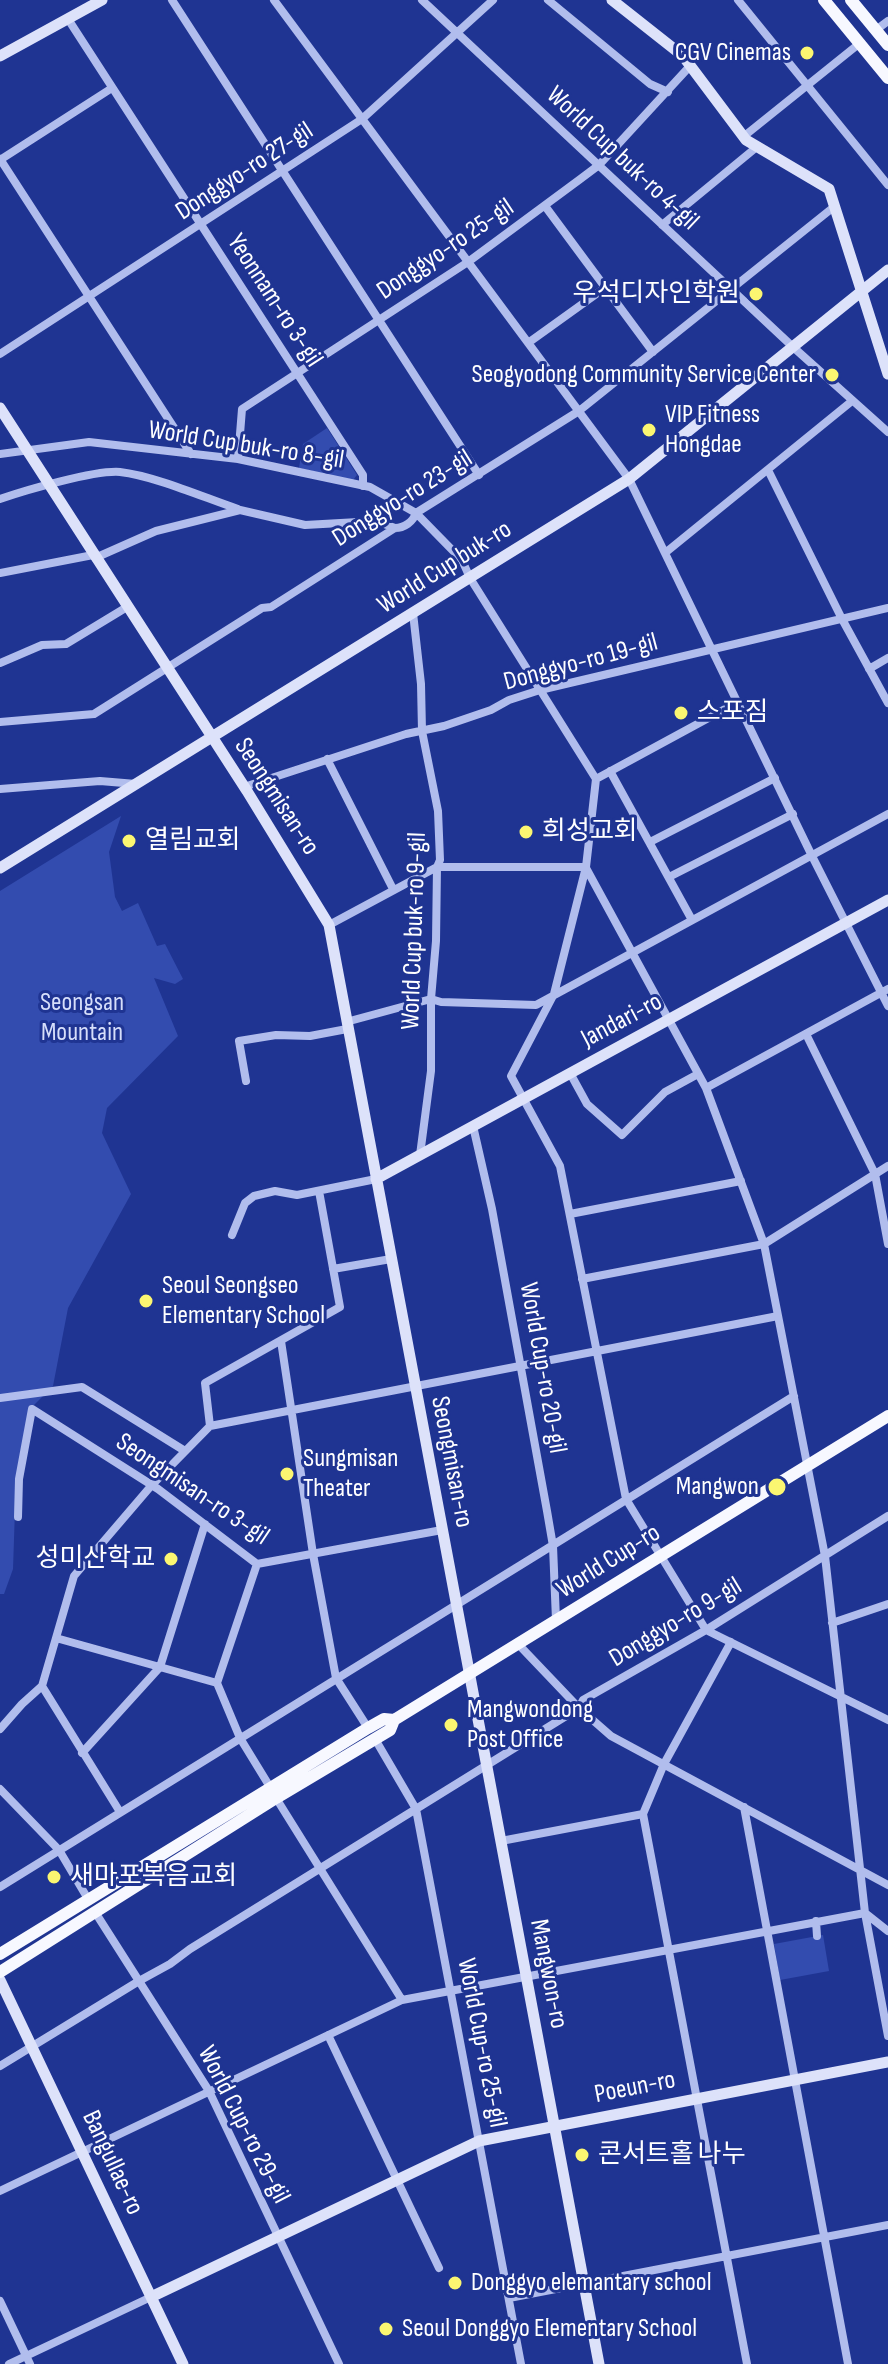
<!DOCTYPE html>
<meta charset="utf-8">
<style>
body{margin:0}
canvas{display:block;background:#1f3492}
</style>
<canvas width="888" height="2364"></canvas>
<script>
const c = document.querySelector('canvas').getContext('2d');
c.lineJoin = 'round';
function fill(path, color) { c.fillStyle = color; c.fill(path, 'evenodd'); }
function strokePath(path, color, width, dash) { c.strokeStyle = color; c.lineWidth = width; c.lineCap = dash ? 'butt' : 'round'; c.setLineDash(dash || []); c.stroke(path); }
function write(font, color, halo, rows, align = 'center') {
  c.font = font + ' "Sofia Sans Condensed","Noto Sans KR",sans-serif'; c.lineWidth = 6; c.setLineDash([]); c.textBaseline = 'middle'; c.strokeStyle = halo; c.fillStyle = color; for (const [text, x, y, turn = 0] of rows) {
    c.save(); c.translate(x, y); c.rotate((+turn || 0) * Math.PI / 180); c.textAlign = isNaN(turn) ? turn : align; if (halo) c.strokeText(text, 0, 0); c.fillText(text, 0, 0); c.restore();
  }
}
const green = new Path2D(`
 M 327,428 L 357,475 L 353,480 L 299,468 L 303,444 Z
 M 121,816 L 109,852 L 115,897 L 122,911 L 138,903 L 157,946 L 165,944 L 183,979 L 175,984 L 154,978 L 178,1036 L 107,1108 L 102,1133 L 131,1194 L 68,1308 L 53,1386 L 33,1406 L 16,1478 L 13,1569 L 4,1594 L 0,1594 L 0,891 Z
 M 823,1935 L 829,1971 L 780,1980 L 774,1944 Z`);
const street = new Path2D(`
 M 172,0 L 479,475
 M 274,0 L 629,479 L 812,856 L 888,1006
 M 422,0 L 793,347 L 888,432
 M 548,0 L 650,84 L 668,92
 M 738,0 L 888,185
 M 68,19 L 363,475 L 363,486
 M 876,30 L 888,21
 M 743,137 L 860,43
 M 0,159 L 191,454
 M 0,160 L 112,88
 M 545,206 L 653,352
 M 662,225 L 758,146
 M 528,343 L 606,287
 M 0,354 L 362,119 L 493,0
 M 0,454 L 89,442 L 238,459 L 370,487 L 416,513 L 462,560 L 470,578 L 596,779 L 586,867 L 554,994 L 511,1076 L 560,1166 L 626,1499 L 706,1630 L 888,1720
 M 238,459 L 242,409 L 468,262 L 579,180 L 599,165 L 690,66
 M 768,470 L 842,619 L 888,703
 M 0,499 C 26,490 95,470 120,472 C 155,476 205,498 238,509
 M 665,553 L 852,401
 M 95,558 L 156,531 L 240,510 L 305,525 L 376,521 L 395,528
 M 0,573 L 93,555
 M 413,613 L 421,684 L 422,731 L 438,811 L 440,860 L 437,867 L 436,941 L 431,999 L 431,1071 L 420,1155
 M 0,663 L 42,645 L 66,644 L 127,607
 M 869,669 L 888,658
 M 0,722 L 94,714 L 262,608 L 271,607 L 395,528 C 404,528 413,522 416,513 L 579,411 L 835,206
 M 327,759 L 393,889
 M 610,771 L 692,920
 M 596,779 L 738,702
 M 244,787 L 406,734 L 444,726 L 491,710 L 509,700 L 540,690 L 888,608
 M 0,789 L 100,781 L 136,784
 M 650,842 L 775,778
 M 586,868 L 706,1088 L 764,1244 L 825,1556 L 865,1913 L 888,2036
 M 669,877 L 793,814
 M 329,925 L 437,867 L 586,867
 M 346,1022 L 431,999 L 441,1002 L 536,1005 L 888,814
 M 806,1034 L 875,1174 L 888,1244
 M 570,1073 L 587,1104 L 622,1135 L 665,1092 L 698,1074
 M 246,1081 L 239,1041 L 276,1035 L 310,1036 L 347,1029
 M 706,1088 L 888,989
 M 473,1126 L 492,1209 L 547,1511 L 553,1546 L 556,1620
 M 570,1214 L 741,1181
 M 232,1235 L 245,1203 L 254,1196 L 275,1191 L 297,1195 L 376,1179
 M 333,1269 L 391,1259
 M 582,1279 L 764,1244 L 888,1166
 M 281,1341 L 313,1554 L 336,1678 L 368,1728
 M 0,1398 L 82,1387 L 185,1451
 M 210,1426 L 205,1383 L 340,1307 L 319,1191
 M 18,1517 L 19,1479 L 32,1409 L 158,1489 L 257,1564 L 442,1530
 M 832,1623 L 888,1604
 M 56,1638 L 217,1683 L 240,1738 L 270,1787
 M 518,1644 L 579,1708 L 611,1736 L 888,1885
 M 217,1683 L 257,1564
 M 0,1729 L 22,1704 L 42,1686
 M 375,1739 L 416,1809 L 521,2364
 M 82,1753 L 160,1667 L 205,1524
 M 0,1789 L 59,1850 L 88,1899
 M 276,1798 L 402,2000
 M 744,1807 L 848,2364
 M 120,1812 L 42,1686 L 74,1576 L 151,1486 L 210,1426 L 778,1316
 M 643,1814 L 747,2364
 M 501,1841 L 643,1814 L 664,1764 L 731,1642
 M 0,1887 L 794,1396
 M 95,1912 L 209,2091 L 339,2364
 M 816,1921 L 817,1936
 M 328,2035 L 439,2268
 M 0,2066 L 139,1981 L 170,1964 L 190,1949 L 579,1708 L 583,1700 L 706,1630 L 888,1516
 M 0,2191 L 402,2000 L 865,1913 L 888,1931
 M 509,2298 L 888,2225
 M 0,2301 L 30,2364
 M 9,2364 L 151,2297`);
const secondary = new Path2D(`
 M 612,0 L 683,56 L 746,140 L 829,189 L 888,374
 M 0,56 L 102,0
 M 0,408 L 247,791 L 329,925 L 599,2364
 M 0,868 L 629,479 L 888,270
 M 376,1179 L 888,900
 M 0,1980 L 183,2364
 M 151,2297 L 479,2141 L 888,2062`);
const primary = new Path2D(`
 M 824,0 L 888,78
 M 851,0 L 888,45
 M 0,1954 L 368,1728 L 384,1719 L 394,1720 L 888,1416
 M 0,1972 L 276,1798 L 390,1730 L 394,1720`);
const markers = [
 [807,53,8,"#fbf671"],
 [756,294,8,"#fbf671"],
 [832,375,8,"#fbf671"],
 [649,430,8,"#fbf671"],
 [681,713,8,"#fbf671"],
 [526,832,8,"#fbf671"],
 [129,841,8,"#fbf671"],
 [146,1301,8,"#fbf671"],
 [287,1474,8,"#fbf671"],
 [777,1487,10,"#fbf671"],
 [171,1559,8,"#fbf671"],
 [451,1725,8,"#fbf671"],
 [54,1877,8,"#fbf671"],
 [582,2155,8,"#fbf671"],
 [455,2283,8,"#fbf671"],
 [386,2329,8,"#fbf671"]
];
const poiNames = [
 ["CGV Cinemas",791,53,"right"],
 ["우석디자인학원",740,294,"right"],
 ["Seogyodong Community Service Center",816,375,"right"],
 ["VIP Fitness",665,415],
 ["Hongdae",665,445],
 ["스포짐",697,713],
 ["희성교회",542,832],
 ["열림교회",145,841],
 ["Seoul Seongseo",162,1286],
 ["Elementary School",162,1316],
 ["Sungmisan",303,1459],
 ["Theater",303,1489],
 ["Mangwon",759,1487,"right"],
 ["성미산학교",155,1559,"right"],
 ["Mangwondong",467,1710],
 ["Post Office",467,1740],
 ["새마포복음교회",70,1877],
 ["콘서트홀 나누",598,2155],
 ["Donggyo elemantary school",471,2283],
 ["Seoul Donggyo Elementary School",402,2329]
];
const streetNames = [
 ["World Cup buk-ro 4-gil",622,159,43],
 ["Donggyo-ro 27-gil",245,172,-33],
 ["Donggyo-ro 25-gil",446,250,-34],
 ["Yeonnam-ro 3-gil",274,301,57],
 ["World Cup buk-ro 8-gil",246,446,9],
 ["Donggyo-ro 23-gil",403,499,-32],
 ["World Cup buk-ro",445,568,-32],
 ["Donggyo-ro 19-gil",581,663,-15],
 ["Seongmisan-ro",276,797,57],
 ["World Cup buk-ro 9-gil",415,931,-88],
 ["Jandari-ro",622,1021,-28],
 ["World Cup-ro 20-gil",542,1368,80],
 ["Seongmisan-ro",451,1462,79],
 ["Seongmisan-ro 3-gil",192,1490,34],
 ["World Cup-ro",609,1562,-32],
 ["Donggyo-ro 9-gil",676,1623,-31],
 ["Mangwon-ro",548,1974,79],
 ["World Cup-ro 25-gil",481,2043,79],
 ["Poeun-ro",635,2088,-11],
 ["World Cup-ro 29-gil",243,2125,63],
 ["Bangullae-ro",112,2163,65]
];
const parkNames = [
 ["Seongsan",82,1003],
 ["Mountain",82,1033]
];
fill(green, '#334caf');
strokePath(street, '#b1bded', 8);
strokePath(secondary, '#dde2fa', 11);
strokePath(primary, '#f7f8ff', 12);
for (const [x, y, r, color] of markers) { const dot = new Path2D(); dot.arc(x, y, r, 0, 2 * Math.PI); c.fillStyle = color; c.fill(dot); strokePath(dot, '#1f3492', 3); }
write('26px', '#fff', '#1f3492', poiNames, 'left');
write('26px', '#fff', '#1f3492', streetNames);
write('26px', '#d6defa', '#1f3492', parkNames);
</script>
